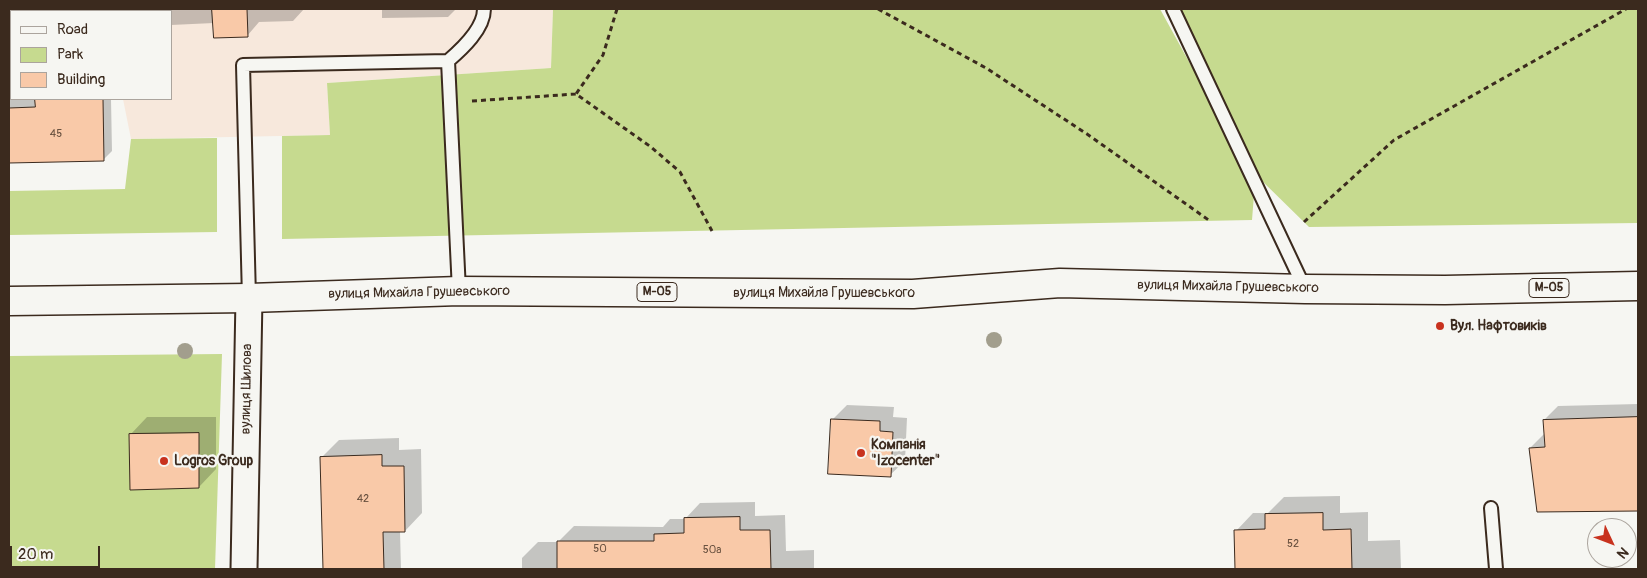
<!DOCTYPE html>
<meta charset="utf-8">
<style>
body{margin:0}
#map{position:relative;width:1647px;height:578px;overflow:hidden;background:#f6f6f2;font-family:Pangolin,sans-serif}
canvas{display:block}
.frame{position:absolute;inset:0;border:10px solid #3b2a1e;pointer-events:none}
.legend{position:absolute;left:10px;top:10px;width:162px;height:90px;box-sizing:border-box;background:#f6f6f2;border:1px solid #aba49d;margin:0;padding:6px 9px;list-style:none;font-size:15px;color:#3b2a1e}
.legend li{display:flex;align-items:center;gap:10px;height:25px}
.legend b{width:25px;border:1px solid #aba49d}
.north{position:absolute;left:1587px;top:518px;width:50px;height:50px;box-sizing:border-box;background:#f6f6f2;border:1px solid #aba49d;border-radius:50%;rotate:133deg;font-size:14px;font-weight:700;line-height:20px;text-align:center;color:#3b2a1e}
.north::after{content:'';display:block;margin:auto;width:18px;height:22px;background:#c8321e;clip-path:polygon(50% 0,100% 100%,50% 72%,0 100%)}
.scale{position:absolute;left:10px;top:546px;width:90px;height:22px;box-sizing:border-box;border:2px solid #3b2a1e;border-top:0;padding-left:6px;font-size:15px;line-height:18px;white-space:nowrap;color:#3b2a1e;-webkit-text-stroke:4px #f6f6f2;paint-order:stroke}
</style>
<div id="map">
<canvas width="1647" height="578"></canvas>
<div class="frame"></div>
<ul class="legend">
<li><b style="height:6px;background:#f6f6f2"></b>Road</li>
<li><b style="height:14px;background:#c6da8f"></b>Park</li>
<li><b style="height:14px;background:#f9c9a8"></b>Building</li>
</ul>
<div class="north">N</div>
<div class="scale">20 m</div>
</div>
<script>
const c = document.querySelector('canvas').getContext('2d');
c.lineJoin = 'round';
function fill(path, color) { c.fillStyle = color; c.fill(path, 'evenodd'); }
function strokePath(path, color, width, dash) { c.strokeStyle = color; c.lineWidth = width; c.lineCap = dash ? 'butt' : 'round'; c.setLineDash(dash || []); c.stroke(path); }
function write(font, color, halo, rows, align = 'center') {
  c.font = font + ' Pangolin,sans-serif'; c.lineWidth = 4.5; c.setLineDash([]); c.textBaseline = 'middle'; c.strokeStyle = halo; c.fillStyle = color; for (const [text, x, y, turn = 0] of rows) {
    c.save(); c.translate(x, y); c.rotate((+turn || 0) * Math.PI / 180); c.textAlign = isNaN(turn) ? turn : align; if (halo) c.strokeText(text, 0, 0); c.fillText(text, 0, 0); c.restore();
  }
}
const built = new Path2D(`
 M 9,9 L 553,9 L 551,68 L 327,83 L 330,135 L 131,139 L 123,99 L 171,99 L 171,11 L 106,11 L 106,9 L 9,11 Z`);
const green = new Path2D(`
 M 553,9 L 1160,9 L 1255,182 L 1252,220 L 282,239 L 282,136 L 330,135 L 327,83 L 551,68 Z
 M 1178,9 L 1638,9 L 1638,223 L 1309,227 L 1258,177 Z
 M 217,138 L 217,232 L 9,235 L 9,191 L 125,189 L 131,139 Z
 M 222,354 L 215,569 L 9,569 L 9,356 Z`);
const shadow = new Path2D(`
 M 130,9 L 304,9 L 293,21 L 259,22 L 247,36 L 214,23 L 171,25 L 171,11 L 130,11 Z
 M 382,9 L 456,9 L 448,17 L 382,18 Z
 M 37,99 L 111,99 L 112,151 L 103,160 L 9,162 L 9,100 Z
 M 1638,404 L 1638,510 L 1538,511 L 1530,448 L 1545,433 L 1544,420 L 1558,406 Z
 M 847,405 L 894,407 L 893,417 L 907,418 L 905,461 L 890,475 L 832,420 Z
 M 147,417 L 216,417 L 216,469 L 199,487 L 130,435 Z
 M 399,438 L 399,450 L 421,449 L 422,513 L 405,531 L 400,531 L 401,569 L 324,569 L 322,457 L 339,440 Z
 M 1340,496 L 1340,513 L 1368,512 L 1368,541 L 1400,540 L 1401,569 L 1236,569 L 1236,531 L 1253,513 L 1268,513 L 1284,497 Z
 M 755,502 L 755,516 L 785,515 L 786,551 L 814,550 L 814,569 L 522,569 L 522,558 L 538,542 L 558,542 L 574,526 L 663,527 L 670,519 L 685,519 L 700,503 Z`);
const building = new Path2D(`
 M 212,9 L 247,9 L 248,37 L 214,38 Z
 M 35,99 L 103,99 L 104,161 L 9,163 L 9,108 L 35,107 Z
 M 1638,417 L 1638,511 L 1537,512 L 1529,448 L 1545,447 L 1543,420 Z
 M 831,419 L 880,421 L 880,431 L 893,432 L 891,477 L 828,474 Z
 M 199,433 L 199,488 L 130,490 L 129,434 Z
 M 382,455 L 382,466 L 404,466 L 405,532 L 383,532 L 384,569 L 323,569 L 320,457 Z
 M 1323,513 L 1323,530 L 1351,529 L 1352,569 L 1235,569 L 1234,530 L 1265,529 L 1265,514 Z
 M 740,517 L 740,530 L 770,530 L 771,569 L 557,569 L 557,541 L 654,541 L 654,534 L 684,533 L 684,518 Z`);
const path = new Path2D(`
 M 617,9 L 603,55 L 576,94 L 651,147 L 680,172 L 712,231
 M 878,9 L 986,68 L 1087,134 L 1210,221
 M 472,101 L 576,94
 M 1304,222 L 1394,140 L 1626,9`);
const service = new Path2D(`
 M 1173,9 L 1305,289
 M 448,61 L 459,291
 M 249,298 L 243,65 L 448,61 C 462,49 484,29 484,9
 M 1491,508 L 1496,569`);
const minor = new Path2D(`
 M 244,569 L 249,298`);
const primary = new Path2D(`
 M 9,301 L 249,298 L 459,291 L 913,294 L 1060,283 L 1305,289 L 1445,290 L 1638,286`);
const trees = [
 [994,340],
 [185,351]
];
const markers = [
 [1440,326,5,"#c8321e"],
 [861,453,5,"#c8321e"],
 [164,461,5,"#c8321e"]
];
const numberNames = [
 ["45",56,134],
 ["42",363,499],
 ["52",1293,544],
 ["50",600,549],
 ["50а",712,550]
];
const shields = [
 [1549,288,40],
 [657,292,40]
];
const shieldNames = [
 ["М-05",1549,288],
 ["М-05",657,292]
];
const streetNames = [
 ["вулиця Михайла Грушевського",1228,287,1],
 ["вулиця Михайла Грушевського",419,293,-1],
 ["вулиця Михайла Грушевського",824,293],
 ["вулиця Шилова",247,389,-89]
];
const poiNames = [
 ["Вул. Нафтовиків",1450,326],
 ["Компанія",871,445],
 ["\"Izocenter\"",871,461],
 ["Logros Group",174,461]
];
fill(built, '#f7e8dc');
fill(green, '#c6da8f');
fill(shadow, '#0003');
fill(building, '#f9c9a8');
strokePath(building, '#3b2a1e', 1);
strokePath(service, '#3b2a1e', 16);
strokePath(minor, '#3b2a1e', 29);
strokePath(primary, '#3b2a1e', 31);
strokePath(path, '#3b2a1e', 3, [5, 4]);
strokePath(service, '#f6f6f2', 12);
strokePath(minor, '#f6f6f2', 25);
strokePath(primary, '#f6f6f2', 28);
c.fillStyle = '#a29e8d';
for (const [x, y] of trees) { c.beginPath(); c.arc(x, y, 8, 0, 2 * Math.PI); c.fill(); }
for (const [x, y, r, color] of markers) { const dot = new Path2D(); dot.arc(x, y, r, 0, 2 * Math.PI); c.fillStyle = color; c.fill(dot); strokePath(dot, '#f6f6f2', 2); }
write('11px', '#6a5240', null, numberNames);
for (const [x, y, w] of shields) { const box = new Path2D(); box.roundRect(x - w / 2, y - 9.5, w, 19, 4); c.fillStyle = '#f6f6f2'; c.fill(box); strokePath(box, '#3b2a1e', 1); }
write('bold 12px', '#3b2a1e', null, shieldNames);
write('14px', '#3b2a1e', '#f6f6f2', streetNames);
write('bold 14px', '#3b2a1e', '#f6f6f2', poiNames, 'left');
</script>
